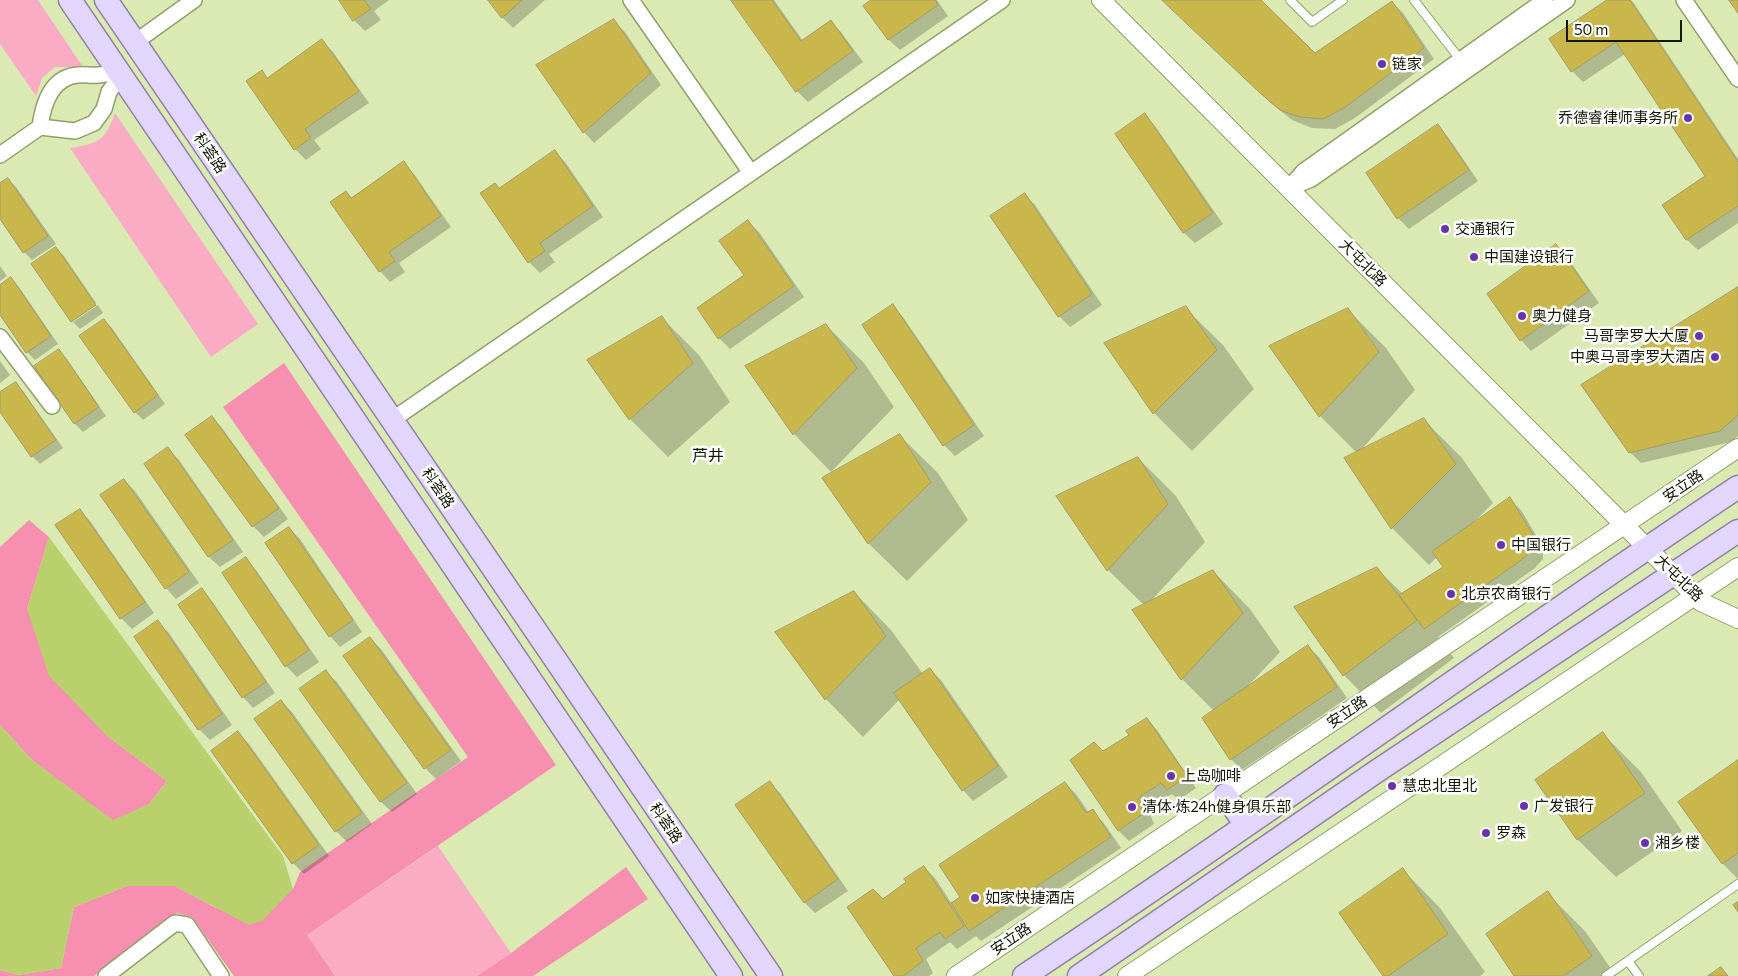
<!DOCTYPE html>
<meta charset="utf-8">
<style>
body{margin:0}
#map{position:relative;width:1738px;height:976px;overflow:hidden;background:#dbe9b3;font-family:Commissioner,sans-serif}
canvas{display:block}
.scale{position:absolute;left:1566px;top:20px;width:116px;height:22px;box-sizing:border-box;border:2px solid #141805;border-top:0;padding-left:6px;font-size:15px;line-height:18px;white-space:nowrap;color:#141805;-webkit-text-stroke:4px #fff;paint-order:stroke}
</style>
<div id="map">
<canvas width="1738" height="976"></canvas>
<div class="scale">50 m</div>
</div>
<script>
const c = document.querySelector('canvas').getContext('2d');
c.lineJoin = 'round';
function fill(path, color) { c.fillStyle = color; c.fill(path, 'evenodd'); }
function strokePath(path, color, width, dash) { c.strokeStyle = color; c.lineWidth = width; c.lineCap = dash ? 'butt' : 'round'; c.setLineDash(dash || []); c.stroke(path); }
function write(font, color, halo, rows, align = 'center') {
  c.font = font + ' Commissioner,"Noto Sans SC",sans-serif'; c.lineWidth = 5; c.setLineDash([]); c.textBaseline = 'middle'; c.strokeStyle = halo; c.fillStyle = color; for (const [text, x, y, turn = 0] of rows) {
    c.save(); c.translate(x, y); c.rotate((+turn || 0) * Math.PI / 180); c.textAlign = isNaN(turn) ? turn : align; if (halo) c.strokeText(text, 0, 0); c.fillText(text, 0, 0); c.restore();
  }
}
const green = new Path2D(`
 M 0,0 L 38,0 L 83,67 L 55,67 L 42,78 L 36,96 L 0,44 Z
 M 115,113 L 258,324 L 211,357 L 70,148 C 98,144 106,140 115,113 Z
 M 438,846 L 511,953 L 477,976 L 335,976 L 307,935 Z`);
const forest = new Path2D(`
 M 284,363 L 556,765 L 307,935 L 335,976 L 234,976 L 192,917 L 177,913 L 94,976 L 0,976 L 0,970 L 18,975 L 61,968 L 74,907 L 127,886 L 175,886 L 216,908 L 293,889 L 300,872 L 468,757 L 223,407 Z
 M 29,520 L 49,537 L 27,609 L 106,735 L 167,781 L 149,804 L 113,821 L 32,760 L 0,725 L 0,547 Z
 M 626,867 L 648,899 L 533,976 L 477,976 L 511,953 Z`);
const water = new Path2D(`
 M 49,537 L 283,856 L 293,889 L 263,920 L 249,925 L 175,886 L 127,886 L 74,907 L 61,968 L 18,975 L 0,970 L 0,725 L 32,760 L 113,820 L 149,804 L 167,781 L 106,735 L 49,676 L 27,609 Z`);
const shadow = new Path2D(`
 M 340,0 L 389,0 L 374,11 L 381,20 L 365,31 L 354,20 Z
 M 490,0 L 545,0 L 513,28 L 503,18 Z
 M 733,0 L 774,0 L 803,41 L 831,22 L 841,32 L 863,62 L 808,102 L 797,91 Z
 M 873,0 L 937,0 L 948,16 L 900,50 L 889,40 L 865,6 Z
 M 1164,0 L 1259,0 L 1315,55 L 1392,2 L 1403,13 L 1434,59 L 1355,118 L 1335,129 L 1312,128 L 1292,120 L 1272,104 Z
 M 1610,0 L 1631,0 L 1633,2 L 1738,159 L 1738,223 L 1698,250 L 1687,240 L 1664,205 L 1707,177 L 1625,54 L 1583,82 L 1572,71 Z
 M 614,21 L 625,32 L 661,85 L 594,143 L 584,132 L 538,65 Z
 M 322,41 L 333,52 L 369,103 L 314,140 L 321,149 L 306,160 L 295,149 L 262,72 L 268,79 Z
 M 1144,115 L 1155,126 L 1223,224 L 1195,243 L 1184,233 L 1116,134 Z
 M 1437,126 L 1448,137 L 1478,181 L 1409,229 L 1398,218 Z
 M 554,151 L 565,162 L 603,217 L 549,254 L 555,262 L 540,273 L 529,262 L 481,193 L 500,189 Z
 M 403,163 L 414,174 L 451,227 L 399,263 L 405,272 L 390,282 L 380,271 L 346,192 L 352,198 Z
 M 8,179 L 16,187 L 56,244 L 32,260 L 24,252 L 0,217 L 0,185 Z
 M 1024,194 L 1035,205 L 1102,305 L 1070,327 L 1059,316 Z
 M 748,222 L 759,232 L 804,297 L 730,349 L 719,338 L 745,276 Z
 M 1556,246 L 1567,257 L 1599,303 L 1531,351 L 1521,340 Z
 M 56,248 L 64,256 L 96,303 L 72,320 Z
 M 0,266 L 7,276 L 0,281 Z
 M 11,279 L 19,287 L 58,344 L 35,360 L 27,352 L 0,313 L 0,286 Z
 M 1738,289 L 1738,436 L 1731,442 L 1641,463 L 1630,452 Z
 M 98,305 L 103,313 L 80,329 L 73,322 Z
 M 893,306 L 903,317 L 984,436 L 955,456 L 944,445 L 863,326 Z
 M 1185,308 L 1223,345 L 1254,389 L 1192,451 L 1154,413 L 1106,343 Z
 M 1348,310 L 1386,348 L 1415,390 L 1359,452 L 1424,420 L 1462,458 L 1493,503 L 1471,525 L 1472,526 L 1510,499 L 1521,510 L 1543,547 L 1543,559 L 1535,568 L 1438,637 L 1454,658 L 1381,713 L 1344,675 L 1377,569 L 1403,594 L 1445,568 L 1437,557 L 1429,565 L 1392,528 L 1357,453 L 1320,416 L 1271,347 Z
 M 661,317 L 699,355 L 730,402 L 668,457 L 630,419 L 589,360 Z
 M 104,320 L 112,328 L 165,404 L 143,420 L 135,412 Z
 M 826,325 L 864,363 L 894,407 L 831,472 L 794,434 L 747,366 Z
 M 59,351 L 67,359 L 106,416 L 83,432 L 75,424 L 36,367 Z
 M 0,361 L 10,375 L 0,383 Z
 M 15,383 L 23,391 L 63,448 L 40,464 L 32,456 L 0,410 L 0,394 Z
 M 212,417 L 222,428 L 288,519 L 264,537 L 253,526 Z
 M 900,436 L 938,473 L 968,520 L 907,581 L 869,544 L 823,479 Z
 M 168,449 L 179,460 L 243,552 L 220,567 L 209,557 L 145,465 Z
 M 1138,458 L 1176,496 L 1205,542 L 1151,601 L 1213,571 L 1250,609 L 1280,652 L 1248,686 L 1308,647 L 1319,657 L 1347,698 L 1242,770 L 1231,759 L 1203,719 L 1214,711 L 1182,679 L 1134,610 L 1144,605 L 1108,570 L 1058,496 Z
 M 124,480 L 135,491 L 199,583 L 176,599 L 166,588 Z
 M 80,510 L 90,521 L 154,613 L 132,629 L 121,618 Z
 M 289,528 L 300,539 L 362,632 L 340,647 L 330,636 Z
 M 246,559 L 256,570 L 319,662 L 297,677 L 286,666 Z
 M 202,590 L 212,601 L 275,693 L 253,708 L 243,697 Z
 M 854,592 L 891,630 L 923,674 L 930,669 L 941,680 L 1008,777 L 973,801 L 963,790 L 900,699 L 863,737 L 826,699 Z
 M 158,622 L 169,633 L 232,725 L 210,740 L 199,729 L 136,637 Z
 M 370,638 L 381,649 L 461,761 L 436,779 L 425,768 L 345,656 Z
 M 326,672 L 337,682 L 417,794 L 392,812 L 381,802 L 301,689 Z
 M 281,701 L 292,712 L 372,824 L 347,842 L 336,831 Z
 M 1147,719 L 1157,730 L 1196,788 L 1179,800 L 1172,794 L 1148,809 L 1154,824 L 1129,841 L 1119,831 L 1072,760 L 1103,752 L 1131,735 Z
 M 238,733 L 249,744 L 329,856 L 304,874 L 293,863 Z
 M 1603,734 L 1641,772 L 1682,831 L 1616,877 L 1578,840 L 1537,780 Z
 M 1738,762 L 1738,879 L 1722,863 Z
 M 769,782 L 780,793 L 848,891 L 815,913 L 805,903 L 737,805 Z
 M 1065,783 L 1076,794 L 1089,813 L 1092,811 L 1103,822 L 1121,848 L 981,941 L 976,936 L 957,949 L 950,942 L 926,959 L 933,973 L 929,976 L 896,976 L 883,900 L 908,883 L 924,867 L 935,878 L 952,904 L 962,897 Z
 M 1403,870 L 1440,908 L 1485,972 L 1480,976 L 1384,976 Z
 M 1547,893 L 1585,931 L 1616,976 L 1516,976 Z`);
const building = new Path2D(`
 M 339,0 L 364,0 L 371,9 L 353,21 Z
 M 488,0 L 522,0 L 502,18 Z
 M 731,0 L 772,0 L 801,41 L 831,20 L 853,51 L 796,92 Z
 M 871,0 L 935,0 L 938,5 L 888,40 L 863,6 Z
 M 1162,0 L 1261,0 L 1315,53 L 1392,1 L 1424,48 L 1344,108 L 1323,119 L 1300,117 L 1280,110 L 1260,93 Z
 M 1607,0 L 1630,0 L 1738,162 L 1738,206 L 1686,240 L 1662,205 L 1705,176 L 1616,42 L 1571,72 L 1549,39 Z
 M 1729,0 L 1738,0 L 1738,13 Z
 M 614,19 L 651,73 L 583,133 L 536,65 Z
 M 322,39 L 359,91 L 305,129 L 311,138 L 294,150 L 246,81 L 262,70 L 267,78 Z
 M 1145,113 L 1213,213 L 1183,233 L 1115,134 Z
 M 1438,124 L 1469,170 L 1397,219 L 1366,173 Z
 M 555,150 L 593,206 L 540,243 L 545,251 L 528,263 L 480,193 L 495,183 L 499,188 Z
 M 404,161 L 441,216 L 389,252 L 395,261 L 379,272 L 330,202 L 346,191 L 351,198 Z
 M 8,178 L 48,236 L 23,253 L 0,219 L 0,183 Z
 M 1025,193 L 1092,294 L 1058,317 L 990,216 Z
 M 748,220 L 794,286 L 718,339 L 697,308 L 744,275 L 719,241 Z
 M 1556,244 L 1589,291 L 1520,341 L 1487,294 Z
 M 56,247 L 96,305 L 71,322 L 31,264 Z
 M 11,277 L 51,336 L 26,353 L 0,315 L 0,285 Z
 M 1738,287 L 1738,415 L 1720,431 L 1629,453 L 1581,385 Z
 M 893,304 L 974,425 L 943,446 L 862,325 Z
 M 1186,306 L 1217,350 L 1153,414 L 1104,343 Z
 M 1348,308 L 1379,352 L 1319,417 L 1269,346 Z
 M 662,316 L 693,363 L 629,420 L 587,360 Z
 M 104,319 L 158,395 L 134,413 L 79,336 Z
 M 826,324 L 857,368 L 793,435 L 745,366 Z
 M 59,349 L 99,407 L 74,424 L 34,366 Z
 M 16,382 L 56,440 L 31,457 L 0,412 L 0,392 Z
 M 212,416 L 279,508 L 252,527 L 185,435 Z
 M 1424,418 L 1456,464 L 1391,529 L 1344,458 Z
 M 900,434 L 931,482 L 868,544 L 822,478 Z
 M 168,447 L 233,540 L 208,557 L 144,464 Z
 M 1138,457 L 1168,504 L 1107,571 L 1056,496 Z
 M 124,479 L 189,572 L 165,589 L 100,495 Z
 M 1510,497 L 1533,535 L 1533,548 L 1524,558 L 1424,629 L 1399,595 L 1443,567 L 1432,552 Z
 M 80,509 L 145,602 L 120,619 L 55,525 Z
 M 289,527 L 353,620 L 329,637 L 265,543 Z
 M 246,557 L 309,650 L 285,667 L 222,573 Z
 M 1377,567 L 1417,620 L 1343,676 L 1294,607 Z
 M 1213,570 L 1243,613 L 1181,680 L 1132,610 Z
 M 202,588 L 266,682 L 242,698 L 178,605 Z
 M 854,591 L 886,636 L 825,700 L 775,632 Z
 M 158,620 L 222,714 L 198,730 L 134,637 Z
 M 370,637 L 451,750 L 424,769 L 343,656 Z
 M 1308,645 L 1337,687 L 1230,760 L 1202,718 Z
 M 930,668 L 998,766 L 962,791 L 894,693 Z
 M 326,670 L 407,783 L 380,802 L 299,689 Z
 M 281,700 L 362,813 L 335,832 L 254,719 Z
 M 1147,718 L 1187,776 L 1167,790 L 1161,783 L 1138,798 L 1144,813 L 1118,831 L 1070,760 L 1094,742 L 1103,751 L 1129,735 L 1126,731 Z
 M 238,731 L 319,845 L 292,864 L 211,751 Z
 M 1603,732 L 1645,793 L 1577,840 L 1535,780 Z
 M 1738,760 L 1738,853 L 1722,864 L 1678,802 Z
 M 770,781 L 838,879 L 804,903 L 735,805 Z
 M 1065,782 L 1086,813 L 1093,809 L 1111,837 L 969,931 L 951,903 L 960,897 L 939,865 Z
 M 924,866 L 964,926 L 945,939 L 940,932 L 916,948 L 923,961 L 903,976 L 894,976 L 847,907 L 873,889 L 883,899 L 906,882 L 904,879 Z
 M 1403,868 L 1448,934 L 1388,976 L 1383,976 L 1339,913 Z
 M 1548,891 L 1592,956 L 1563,976 L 1514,976 L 1486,934 Z
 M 1738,902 L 1738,912 L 1733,905 Z
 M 1721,967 L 1728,976 L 1708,976 Z`);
const service = new Path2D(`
 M 1290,0 L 1312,22 L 1343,0
 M 1414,0 L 1462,62
 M 1628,961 L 1639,976
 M 1606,976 L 1738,884`);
const minor = new Path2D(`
 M 631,0 L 751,173
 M 1684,0 L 1738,79
 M 134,43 L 194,0
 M 40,127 C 43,104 51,77 78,75 C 85,74 91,76 98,75 C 105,75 111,72 117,70
 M 0,155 L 40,127 L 75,131 L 94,123 L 104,109 L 109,92 L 121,75
 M 1291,186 L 1304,171 L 1545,0
 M 1288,189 L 1311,179 L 1567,0
 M 0,337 L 52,406
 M 392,420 L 1002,0
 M 106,976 L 175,923 L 187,925 L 221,976`);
const tertiary = new Path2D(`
 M 1101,0 L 1701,602 L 1738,619
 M 956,976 L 1738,448
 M 1127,976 L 1738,567`);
const primary = new Path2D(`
 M 70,0 L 731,976
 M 106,0 L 771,976
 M 1225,795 L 1246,825
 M 1024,976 C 1265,817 1498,647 1738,487
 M 1079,976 L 1377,771 L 1738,531`);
const markers = [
 [1382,64,5,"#6933aa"],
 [1688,118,5,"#6933aa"],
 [1445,229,5,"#6933aa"],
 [1474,257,5,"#6933aa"],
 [1522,316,5,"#6933aa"],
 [1699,336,5,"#6933aa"],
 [1715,357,5,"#6933aa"],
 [1501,545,5,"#6933aa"],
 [1451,594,5,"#6933aa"],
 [1171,776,5,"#6933aa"],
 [1392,786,5,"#6933aa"],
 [1524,806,5,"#6933aa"],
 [1132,807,5,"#6933aa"],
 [1486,833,5,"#6933aa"],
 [1645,843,5,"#6933aa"],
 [975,898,5,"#6933aa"]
];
const poiNames = [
 ["链家",1392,64],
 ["乔德睿律师事务所",1678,118,"right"],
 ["交通银行",1455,229],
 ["中国建设银行",1484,257],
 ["奥力健身",1532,316],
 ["马哥孛罗大大厦",1689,336,"right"],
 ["中奥马哥孛罗大酒店",1705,357,"right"],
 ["中国银行",1511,545],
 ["北京农商银行",1461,594],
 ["上岛咖啡",1181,776],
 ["慧忠北里北",1402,786],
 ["广发银行",1534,806],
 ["清体·炼24h健身俱乐部",1142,807],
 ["罗森",1496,833],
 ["湘乡楼",1655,843],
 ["如家快捷酒店",985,898]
];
const streetNames = [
 ["科荟路",210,153,56],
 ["大屯北路",1363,263,45],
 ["安立路",1683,486,-34],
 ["科荟路",438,488,56],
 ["大屯北路",1679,578,44],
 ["安立路",1347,712,-34],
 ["科荟路",666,823,56],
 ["安立路",1011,939,-34]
];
const neighbourhoodNames = [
 ["芦井",708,456]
];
fill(green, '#faacc4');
fill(forest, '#f68fb0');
fill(water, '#bad06c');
fill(shadow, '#0003');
fill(building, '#c9b74b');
strokePath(building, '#a49b67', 1);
strokePath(service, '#929f6c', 10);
strokePath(minor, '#929f6c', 18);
strokePath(tertiary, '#929f6c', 20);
strokePath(primary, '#8e81a4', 25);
strokePath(service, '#fff', 8);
strokePath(minor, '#fff', 15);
strokePath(tertiary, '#fff', 18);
strokePath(primary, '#e2d6fc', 22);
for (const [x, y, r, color] of markers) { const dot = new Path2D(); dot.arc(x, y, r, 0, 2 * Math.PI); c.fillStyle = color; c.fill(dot); strokePath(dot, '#fff', 2); }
write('15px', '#141805', '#fff', poiNames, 'left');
write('15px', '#141805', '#fff', streetNames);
write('16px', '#141805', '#fff', neighbourhoodNames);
</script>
